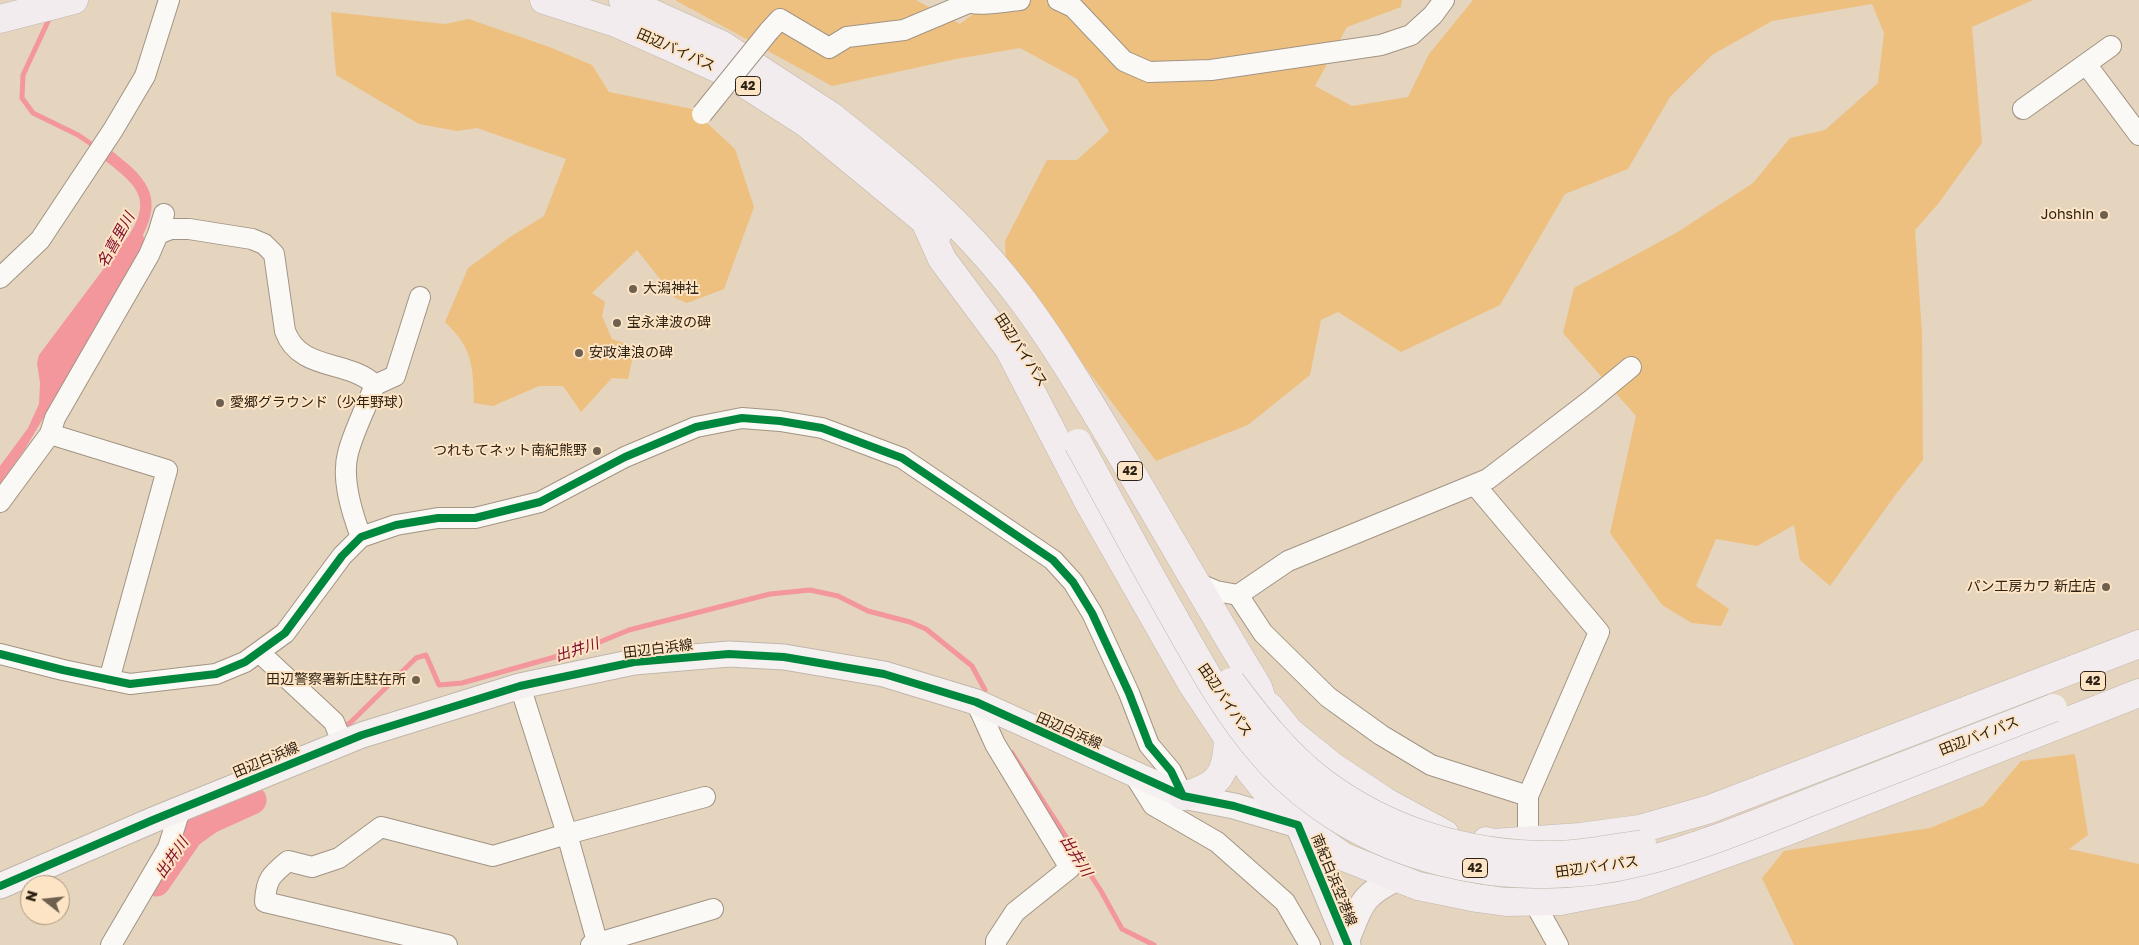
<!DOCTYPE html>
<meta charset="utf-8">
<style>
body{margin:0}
#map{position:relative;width:2139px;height:945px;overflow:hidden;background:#e5d4be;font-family:"Golos Text",sans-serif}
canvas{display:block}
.north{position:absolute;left:20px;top:875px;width:50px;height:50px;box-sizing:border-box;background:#fde4c5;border:1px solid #aa967e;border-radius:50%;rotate:286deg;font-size:14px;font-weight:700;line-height:20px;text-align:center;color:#2d2113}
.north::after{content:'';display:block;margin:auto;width:18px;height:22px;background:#6d604f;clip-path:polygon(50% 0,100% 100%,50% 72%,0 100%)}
</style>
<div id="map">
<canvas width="2139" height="945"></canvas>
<div class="north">N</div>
</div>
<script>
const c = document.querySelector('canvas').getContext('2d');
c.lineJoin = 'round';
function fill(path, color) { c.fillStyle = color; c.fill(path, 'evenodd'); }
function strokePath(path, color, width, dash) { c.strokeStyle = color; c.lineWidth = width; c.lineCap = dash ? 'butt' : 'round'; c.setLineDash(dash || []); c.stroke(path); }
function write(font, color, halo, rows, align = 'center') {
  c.font = font + ' "Golos Text","Noto Sans JP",sans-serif'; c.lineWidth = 4; c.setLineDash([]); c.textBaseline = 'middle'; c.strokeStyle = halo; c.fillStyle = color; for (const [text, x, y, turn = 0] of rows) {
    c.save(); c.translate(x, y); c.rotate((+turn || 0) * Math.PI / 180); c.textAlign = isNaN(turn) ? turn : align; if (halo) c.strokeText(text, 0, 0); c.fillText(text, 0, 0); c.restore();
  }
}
const green = new Path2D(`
 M 675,0 L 916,0 L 960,24 L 986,4 L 984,0 L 1402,0 L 1401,7 L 1347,27 L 1315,86 L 1352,106 L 1408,97 L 1429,54 L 1473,0 L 2033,0 L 1972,27 L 1982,143 L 1938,204 L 1915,230 L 1922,333 L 1923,460 L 1896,494 L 1830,586 L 1800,560 L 1794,525 L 1757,546 L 1716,539 L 1696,586 L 1729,609 L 1721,626 L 1692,623 L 1662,605 L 1610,533 L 1636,416 L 1563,333 L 1574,288 L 1676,233 L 1753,183 L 1790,138 L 1825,130 L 1878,83 L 1884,33 L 1872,4 L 1772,21 L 1712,55 L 1670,97 L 1628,169 L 1565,194 L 1500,305 L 1401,352 L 1338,312 L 1321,320 L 1310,375 L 1248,425 L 1156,461 L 1006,262 L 1005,241 L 1047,160 L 1077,160 L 1109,131 L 1077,79 L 1020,48 L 956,59 L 832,86 Z
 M 331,12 L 445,24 L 469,19 L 552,48 L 592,65 L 609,92 L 692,109 L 735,149 L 754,207 L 724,289 L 687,303 L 675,298 L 637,250 L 592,293 L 605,302 L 602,316 L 612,339 L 635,347 L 628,379 L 612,378 L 581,412 L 563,386 L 539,386 L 493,406 L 474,403 C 473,366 473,349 445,322 L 468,268 L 510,237 L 544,216 L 566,159 L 477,128 L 457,131 L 419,124 L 336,75 Z
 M 2075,754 L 2088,835 L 2069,849 L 2139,864 L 2139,945 L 1794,945 L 1762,878 L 1784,851 L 1930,828 L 1983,806 L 2021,761 Z`);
const water = new Path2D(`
 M 108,148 C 140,173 166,192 143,235 L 146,244 L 25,449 L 0,484 L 0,466 L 28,428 L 39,404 L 40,383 L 37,363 L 39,355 L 129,235 C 155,196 132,182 102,158 Z`);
const stream = new Path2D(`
 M 51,15 L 23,75 L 22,98 L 33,113 L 78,135 L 97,148
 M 342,727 L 350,723 L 416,658 L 426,655 L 439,685 L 462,683 L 580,650 L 629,630 L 770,594 L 810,590 L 838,596 L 868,611 L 910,622 L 926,629 L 972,666 L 985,690
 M 1012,753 L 1101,891 L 1122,929 L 1154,945
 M 247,768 L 268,760`);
const river = new Path2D(`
 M 156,882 L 189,834 L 210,819 L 252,800`);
const minor = new Path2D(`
 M 965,0 C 974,8 1007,1 1020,0
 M 1058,0 L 1073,7 L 1124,61 L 1149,72 L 1211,70 L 1381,45 L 1411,35 L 1433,15 L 1444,0
 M 769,31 L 780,19 L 829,48 L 847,37 L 904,30 L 968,3
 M 2086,64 L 2139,135
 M 2023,109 L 2111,46
 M 158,234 L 171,229 L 189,229 L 252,239 L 264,244 L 274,254 L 285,331 C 300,372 348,359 375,385
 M 0,278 L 40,240 L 113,130 L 145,76 L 169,0
 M 50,434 L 167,470 L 109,680
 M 1475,485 L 1599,632 L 1528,796 L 1528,854
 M 0,502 L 50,434 L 55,418 L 149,255 L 158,234 L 164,214
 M 361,537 C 352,513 341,479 348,453 C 354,430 366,407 375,385 L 395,376 L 420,297
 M 1197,583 L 1216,591 L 1238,595 L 1288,561 L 1488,479 L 1591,400 L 1631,367
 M 1238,595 L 1263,633 L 1328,697 L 1381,735 L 1431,765 L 1528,796
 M 259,652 L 334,722 L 342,742
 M 0,654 L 63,670 L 130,684 L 216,674 L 245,662 L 285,633 L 342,556 L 361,537 L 396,525 L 438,518 L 475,518 L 540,502 L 625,457 L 696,427 L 742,418 L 780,421 L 822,428 L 902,458 L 1053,560 L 1073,582 L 1092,613 L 1129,693 L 1149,745 L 1171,771 L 1183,796
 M 520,686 L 567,834 L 598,945
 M 976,702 L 995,744 L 1070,868 L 1015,912 L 996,941 L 996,945
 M 1133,773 L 1153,805 L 1217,842 L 1285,902 L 1310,945
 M 1530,891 L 1534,902 L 1558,945
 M 111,945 L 168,848 L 180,810
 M 447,945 L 265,902 C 266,879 271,875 288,861 L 312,867 L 339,858 L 381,827 L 493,856 L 567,834 L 705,797
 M 591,945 L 713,909`);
const major = new Path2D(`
 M 0,886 L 153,820 L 362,735 L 520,686 L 634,662 L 729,654 L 784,657 L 884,674 L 976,702 L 1183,796 L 1234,806 L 1298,825 L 1348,945
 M 1346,942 C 1361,905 1360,896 1397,878`);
const highway = new Path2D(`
 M 544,0 L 616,23 L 728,73 L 806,123 L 925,221 L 937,235
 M 623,0 L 722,45 L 831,116 L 888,162 L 901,176
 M 0,19 L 74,0
 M 888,162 C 937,202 982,247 1020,297 C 1057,346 1088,400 1120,453 C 1166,531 1211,610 1258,687 L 1274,736
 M 925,221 L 942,259 L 1009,349 L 1089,503 L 1192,684 L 1250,771 L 1274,801 L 1298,825 L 1344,857 L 1418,886 L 1477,898 L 1506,902 L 1560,901 L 1633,887 L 1788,831 L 2139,693
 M 1270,707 L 1290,732 L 1332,766 L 1386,802 L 1445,834
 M 1183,796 C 1220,786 1227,774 1228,737
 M 1486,841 L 1494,843 L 1580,837 L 1640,829 L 1710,809 L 2139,644`);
const minorBridge = new Path2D(`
 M 702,114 L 769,31`);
const highwayBridge = new Path2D(`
 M 1078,443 C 1109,500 1140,558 1172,614 C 1200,664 1227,714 1265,757 C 1357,861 1510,895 1641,862 C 1706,846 1769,818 1831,794 C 1905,765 1979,736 2053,708
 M 1231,682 C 1257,717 1285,753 1320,780 C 1388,832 1470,856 1555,855 C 1583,855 1613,848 1642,844`);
const cycleway = new Path2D(`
 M 0,654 L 63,670 L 130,684 L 216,674 L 245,662 L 285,633 L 342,556 L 361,537 L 396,525 L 438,518 L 475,518 L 540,502 L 625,457 L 696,427 L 742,418 L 780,421 L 822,428 L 902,458 L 1053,560 L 1073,582 L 1092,613 L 1129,693 L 1149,745 L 1171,771 L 1183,796
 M 0,886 L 153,820 L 362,735 L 520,686 L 634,662 L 729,654 L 784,657 L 884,674 L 976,702 L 1183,796 L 1234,806 L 1298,825 L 1348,945`);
const markers = [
 [2104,215,5,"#6d604f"],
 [633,289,5,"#6d604f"],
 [617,323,5,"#6d604f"],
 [579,353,5,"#6d604f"],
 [220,403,5,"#6d604f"],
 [597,451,5,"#6d604f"],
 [2106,587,5,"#6d604f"],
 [416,680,5,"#6d604f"]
];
const shields = [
 [748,86,25],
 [1130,471,25],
 [2093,681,25],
 [1475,868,25]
];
const shieldNames = [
 ["42",748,86],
 ["42",1130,471],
 ["42",2093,681],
 ["42",1475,868]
];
const streetNames = [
 ["田辺バイパス",676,50,24],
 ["田辺バイパス",1021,350,57],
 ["田辺白浜線",658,649,-7],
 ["田辺バイパス",1225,700,56],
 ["田辺白浜線",1069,731,24],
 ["田辺バイパス",1979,736,-21],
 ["田辺白浜線",266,760,-23],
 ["田辺バイパス",1597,867,-8],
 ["南紀白浜空港線",1334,880,68]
];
const poiNames = [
 ["Johshin",2094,215],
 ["大潟神社",643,289,"left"],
 ["宝永津波の碑",627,323,"left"],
 ["安政津浪の碑",589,353,"left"],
 ["愛郷グラウンド（少年野球）",230,403,"left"],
 ["つれもてネット南紀熊野",587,451],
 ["パン工房カワ 新庄店",2096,587],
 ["田辺警察署新庄駐在所",406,680]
];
const waterNames = [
 ["名喜里川",116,240,-61],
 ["出井川",577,650,-18],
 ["出井川",1076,856,58],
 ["出井川",172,858,-55]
];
fill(green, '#edc080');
fill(water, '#f3979c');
strokePath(stream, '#f3979c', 5);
strokePath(river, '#f3979c', 29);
strokePath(minor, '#a19484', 22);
strokePath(major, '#c0b7ac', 27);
strokePath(highway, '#c0b7ac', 29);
strokePath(minor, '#fbf9f5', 20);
strokePath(major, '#f6f1f1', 25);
strokePath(highway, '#f2ecee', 28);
strokePath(minorBridge, '#a19484', 22, []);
strokePath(highwayBridge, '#c0b7ac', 29, []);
strokePath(minorBridge, '#fbf9f5', 20);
strokePath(highwayBridge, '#f2ecee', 28);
strokePath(cycleway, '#00873e', 8);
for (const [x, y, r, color] of markers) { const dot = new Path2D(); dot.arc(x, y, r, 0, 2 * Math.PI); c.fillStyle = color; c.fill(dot); strokePath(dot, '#fde4c5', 2); }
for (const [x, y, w] of shields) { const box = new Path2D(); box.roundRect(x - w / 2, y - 9.5, w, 19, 4); c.fillStyle = '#fde4c5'; c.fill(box); strokePath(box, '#2d2113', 1); }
write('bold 12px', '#2d2113', null, shieldNames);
write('14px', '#2d2113', '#fde4c5', streetNames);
write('14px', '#2d2113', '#fde4c5', poiNames, 'right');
write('italic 15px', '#800f2e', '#fde4c5', waterNames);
</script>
